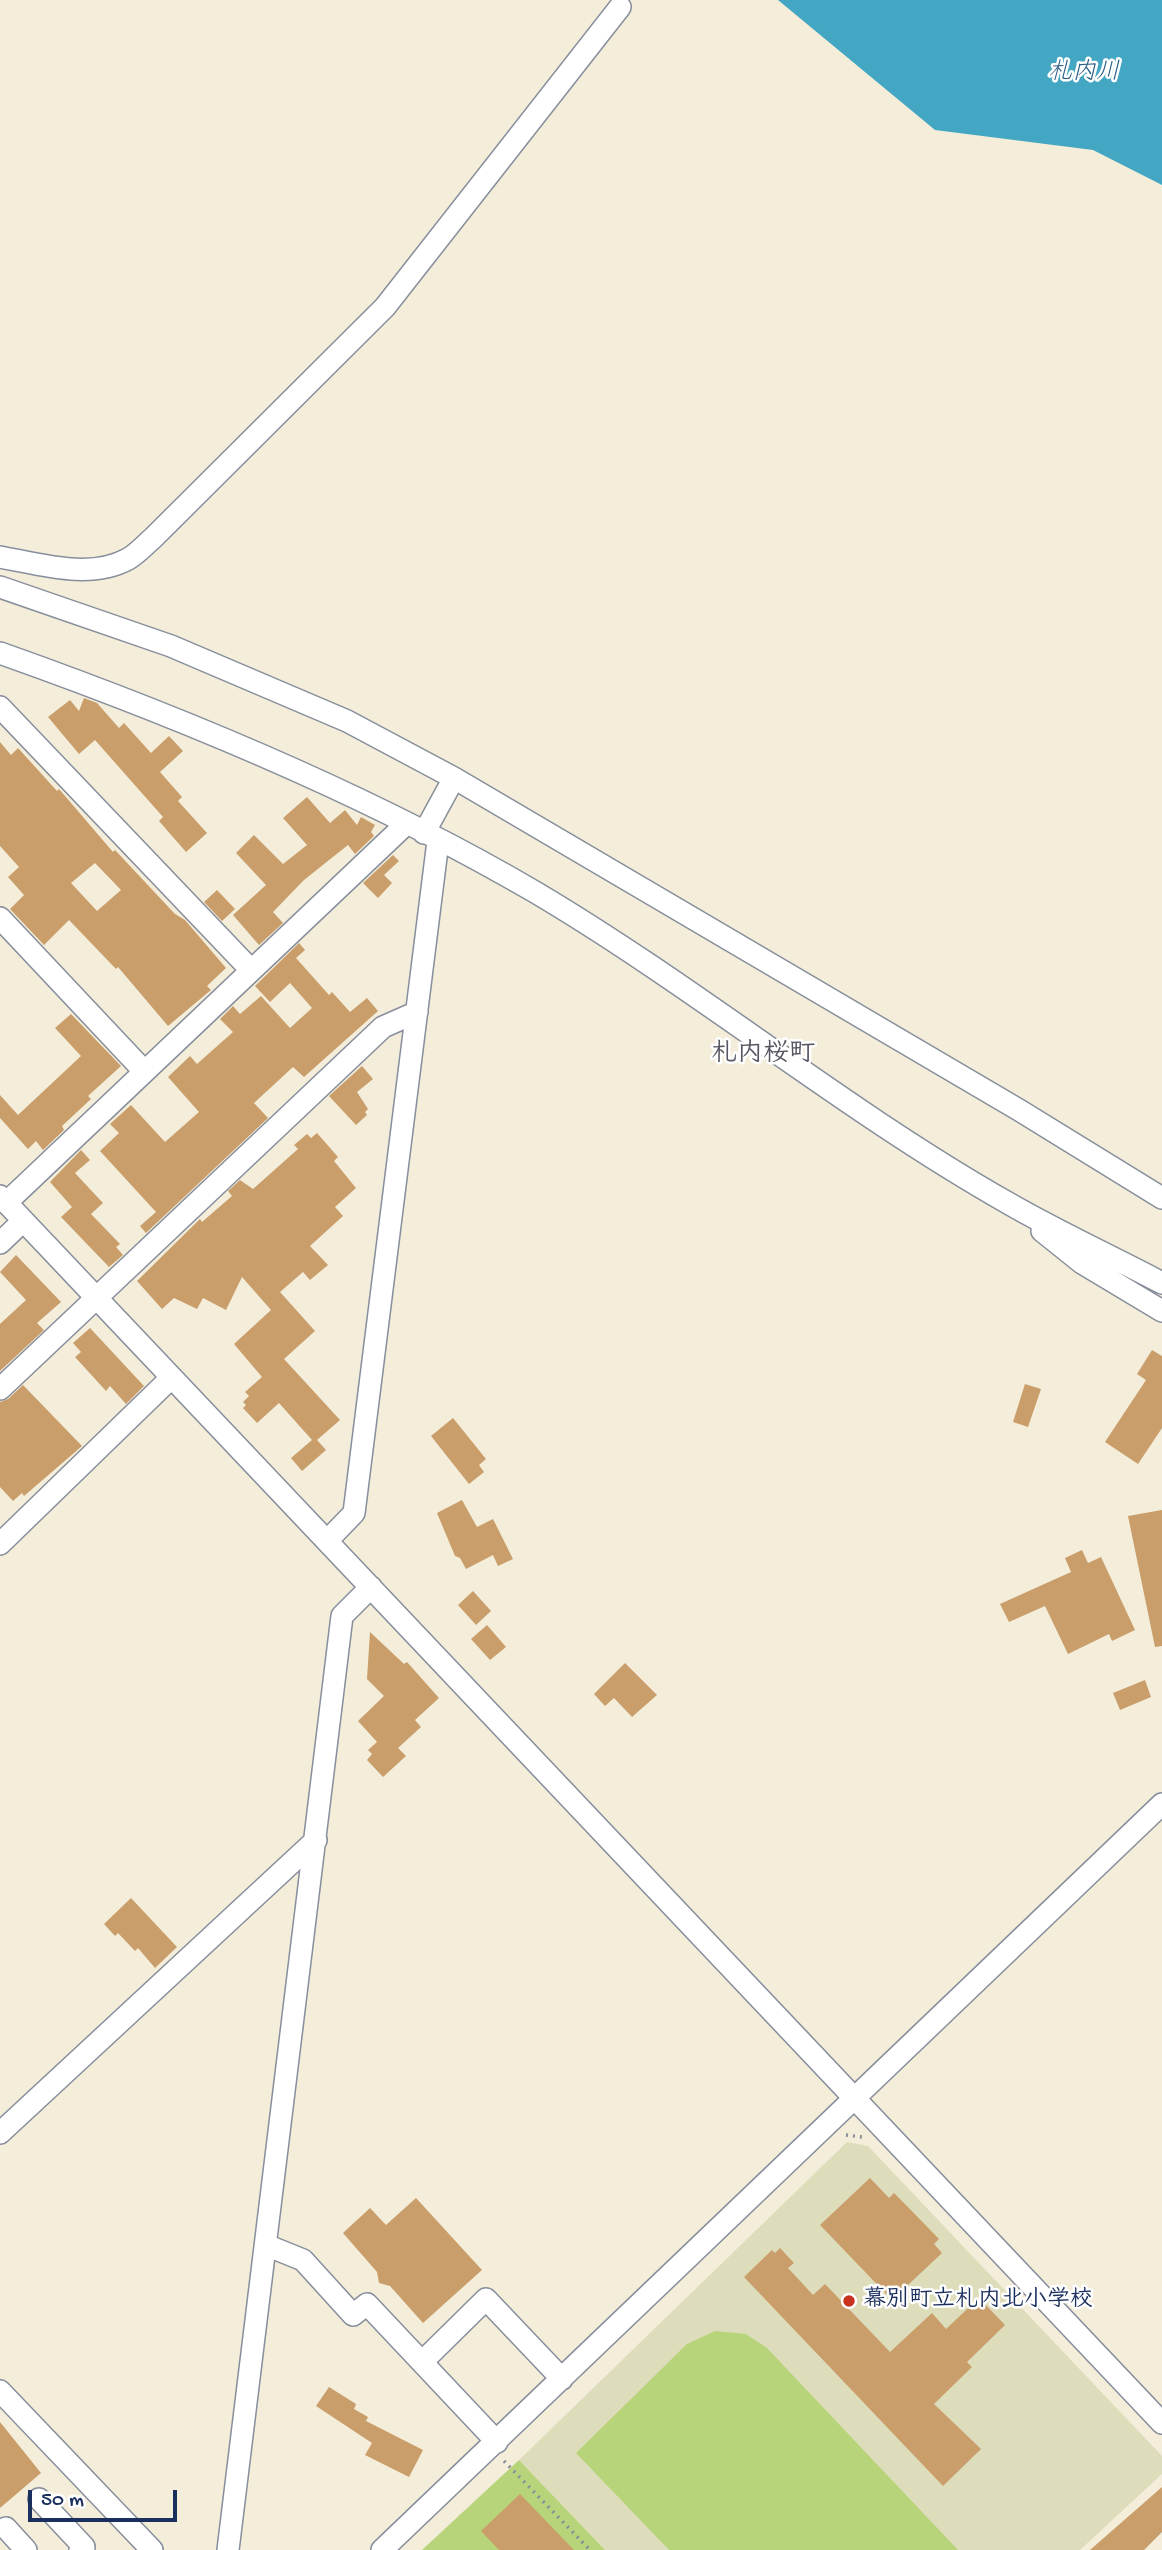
<!DOCTYPE html>
<meta charset="utf-8">
<style>
body{margin:0}
#map{position:relative;width:1162px;height:2550px;overflow:hidden;background:#f3edda;font-family:"Gochi Hand",sans-serif}
canvas{display:block}
.scale{position:absolute;left:28px;top:2490px;width:149px;height:32px;box-sizing:border-box;border:4px solid #1b2f5e;border-top:0;padding-left:9px;font-size:21px;line-height:24px;white-space:nowrap;color:#1b2f5e;-webkit-text-stroke:5px #fff;paint-order:stroke}
</style>
<div id="map">
<canvas width="1162" height="2550"></canvas>
<div class="scale">50 m</div>
</div>
<script>
const c = document.querySelector('canvas').getContext('2d');
c.lineJoin = 'round';
function fill(path, color) { c.fillStyle = color; c.fill(path, 'evenodd'); }
function strokePath(path, color, width, dash) { c.strokeStyle = color; c.lineWidth = width; c.lineCap = dash ? 'butt' : 'round'; c.setLineDash(dash || []); c.stroke(path); }
function write(font, color, halo, rows, align = 'center') {
  c.font = font + ' "Gochi Hand","Klee One",sans-serif'; c.lineWidth = 5; c.setLineDash([]); c.textBaseline = 'middle'; c.strokeStyle = halo; c.fillStyle = color; for (const [text, x, y, turn = 0] of rows) {
    c.save(); c.translate(x, y); c.rotate((+turn || 0) * Math.PI / 180); c.textAlign = isNaN(turn) ? turn : align; if (halo) c.strokeText(text, 0, 0); c.fillText(text, 0, 0); c.restore();
  }
}
const built = new Path2D(`
 M 847,2142 L 868,2146 L 1162,2456 L 1162,2474 L 1080,2550 L 605,2550 L 519,2460 Z`);
const green = new Path2D(`
 M 715,2331 L 746,2334 L 767,2348 L 958,2550 L 669,2550 L 576,2453 L 687,2344 Z
 M 519,2460 L 605,2550 L 422,2550 Z`);
const water = new Path2D(`
 M 778,0 L 1162,0 L 1162,185 L 1093,150 L 935,130 Z`);
const building = new Path2D(`
 M 84,698 L 97,703 L 119,728 L 124,723 L 151,753 L 169,736 L 183,751 L 160,772 L 182,797 L 178,801 L 207,833 L 186,852 L 159,821 L 163,817 L 95,740 L 79,754 L 48,717 L 70,700 L 79,711 Z
 M 0,742 L 11,755 L 18,748 L 57,791 L 59,789 L 113,852 L 115,850 L 175,914 L 185,920 L 226,968 L 207,986 L 211,990 L 168,1026 L 118,967 L 116,969 L 69,920 L 44,945 L 10,909 L 24,895 L 8,877 L 19,867 L 0,846 ZM 95,863 L 121,890 L 97,911 L 71,883 Z
 M 307,797 L 330,823 L 345,810 L 357,825 L 361,817 L 375,825 L 371,832 L 374,836 L 355,854 L 348,845 L 304,880 L 273,912 L 283,923 L 259,945 L 233,915 L 266,885 L 236,853 L 254,835 L 283,864 L 307,845 L 283,818 Z
 M 393,855 L 399,861 L 384,875 L 392,883 L 378,898 L 363,883 Z
 M 217,890 L 235,909 L 222,921 L 204,902 Z
 M 299,943 L 305,950 L 296,958 L 329,995 L 332,992 L 350,1012 L 367,998 L 378,1011 L 304,1077 L 293,1067 L 254,1103 L 268,1118 L 146,1233 L 140,1226 L 156,1212 L 100,1151 L 119,1133 L 110,1124 L 131,1105 L 165,1142 L 199,1112 L 168,1077 L 190,1056 L 197,1064 L 233,1032 L 220,1019 L 233,1006 L 240,1014 L 261,996 L 290,1028 L 312,1008 L 290,983 L 270,1002 L 255,986 Z
 M 71,1014 L 121,1066 L 88,1096 L 91,1099 L 62,1126 L 64,1130 L 43,1150 L 36,1141 L 28,1149 L 0,1118 L 0,1095 L 18,1115 L 81,1056 L 55,1028 Z
 M 362,1066 L 373,1079 L 357,1092 L 368,1109 L 365,1112 L 367,1115 L 356,1125 L 329,1096 Z
 M 317,1133 L 338,1157 L 334,1161 L 356,1188 L 335,1207 L 343,1216 L 310,1246 L 328,1265 L 310,1280 L 303,1272 L 280,1292 L 315,1331 L 284,1359 L 340,1420 L 317,1440 L 326,1450 L 302,1471 L 291,1458 L 312,1440 L 279,1403 L 257,1423 L 243,1408 L 246,1405 L 243,1402 L 249,1396 L 245,1392 L 262,1377 L 234,1344 L 271,1310 L 242,1277 L 226,1310 L 203,1298 L 197,1309 L 174,1298 L 162,1309 L 137,1281 L 200,1219 L 202,1222 L 232,1196 L 228,1191 L 240,1180 L 253,1189 L 298,1149 L 294,1145 L 307,1134 L 311,1138 Z
 M 81,1150 L 90,1160 L 75,1173 L 103,1203 L 91,1214 L 120,1244 L 116,1247 L 123,1255 L 109,1267 L 61,1217 L 72,1207 L 50,1182 Z
 M 16,1255 L 61,1302 L 37,1323 L 44,1330 L 0,1371 L 0,1324 L 26,1300 L 0,1272 Z
 M 90,1328 L 144,1386 L 126,1404 L 110,1386 L 106,1391 L 75,1357 L 81,1352 L 73,1343 Z
 M 1152,1350 L 1162,1356 L 1162,1428 L 1138,1464 L 1105,1442 L 1146,1380 L 1137,1374 Z
 M 1025,1384 L 1041,1389 L 1028,1427 L 1013,1422 Z
 M 23,1385 L 82,1446 L 24,1496 L 22,1493 L 13,1501 L 0,1487 L 0,1402 L 8,1399 Z
 M 453,1418 L 486,1459 L 479,1465 L 484,1472 L 469,1484 L 431,1436 Z
 M 462,1500 L 477,1527 L 493,1519 L 513,1559 L 498,1566 L 493,1555 L 466,1569 L 460,1558 L 455,1556 L 437,1513 Z
 M 1162,1510 L 1162,1646 L 1155,1647 L 1128,1516 Z
 M 1082,1550 L 1088,1563 L 1101,1557 L 1135,1630 L 1112,1641 L 1109,1634 L 1068,1654 L 1045,1606 L 1009,1622 L 1000,1604 L 1071,1572 L 1065,1558 Z
 M 473,1591 L 491,1611 L 476,1625 L 458,1605 Z
 M 487,1625 L 506,1647 L 490,1660 L 471,1639 Z
 M 370,1632 L 404,1664 L 407,1662 L 439,1698 L 415,1720 L 421,1727 L 398,1748 L 406,1756 L 383,1777 L 367,1760 L 372,1754 L 368,1750 L 377,1742 L 358,1721 L 384,1696 L 367,1679 Z
 M 625,1663 L 657,1695 L 632,1717 L 614,1698 L 605,1706 L 594,1694 Z
 M 1145,1680 L 1151,1697 L 1120,1710 L 1113,1693 Z
 M 131,1898 L 177,1947 L 155,1968 L 138,1948 L 135,1951 L 118,1933 L 115,1936 L 104,1924 Z
 M 870,2178 L 889,2198 L 894,2193 L 903,2202 L 939,2239 L 934,2244 L 942,2253 L 892,2300 L 820,2225 Z
 M 416,2198 L 482,2270 L 423,2323 L 390,2286 L 379,2283 L 377,2272 L 343,2233 L 370,2208 L 386,2225 Z
 M 780,2248 L 794,2263 L 788,2268 L 813,2295 L 825,2284 L 890,2352 L 932,2313 L 946,2329 L 979,2298 L 1005,2325 L 967,2362 L 972,2367 L 934,2404 L 981,2449 L 943,2486 L 744,2277 L 772,2250 L 775,2253 Z
 M 329,2387 L 356,2404 L 354,2409 L 368,2417 L 366,2421 L 423,2450 L 409,2477 L 365,2455 L 372,2443 L 316,2406 Z
 M 0,2422 L 41,2473 L 0,2508 Z
 M 1162,2487 L 1162,2532 L 1144,2550 L 1090,2550 Z
 M 520,2494 L 574,2550 L 499,2550 L 481,2531 Z`);
const path = new Path2D(`
 M 846,2135 L 862,2137
 M 504,2461 L 590,2550`);
const minor = new Path2D(`
 M 0,557 C 40,564 90,580 128,559 C 137,554 145,545 153,538 L 385,307 L 620,7
 M 0,587 L 171,646 L 347,721 L 454,778 L 1019,1110 L 1162,1198
 M 0,653 C 181,717 369,795 535,892 C 697,988 844,1110 1008,1203 C 1058,1232 1111,1256 1162,1283
 M 0,707 L 251,970
 M 424,833 L 454,778
 M 0,918 L 144,1071
 M 0,1196 L 1162,2423
 M 6,1203 L 406,824
 M 1042,1231 L 1082,1263 L 1162,1311
 M 0,1243 L 23,1221
 M 0,1389 L 383,1027 L 417,1012
 M 327,1541 L 354,1513 L 438,841
 M 0,1544 L 171,1378
 M 0,2133 L 316,1840
 M 266,2245 L 303,2260 L 353,2315 L 367,2304 L 497,2442
 M 422,2362 L 486,2299 L 562,2379
 M 0,2391 L 152,2550
 M 39,2499 L 84,2547 L 80,2550
 M 6,2528 L 26,2550
 M 228,2550 L 342,1616 L 371,1587
 M 382,2550 L 1162,1804`);
const markers = [
 [849,2301,7,"#c8321e"]
];
const poiNames = [
 ["幕別町立札内北小学校",863,2301]
];
const waterNames = [
 ["札内川",1084,74]
];
const quarterNames = [
 ["札内桜町",763,1056]
];
fill(built, '#deddbb');
fill(green, '#b8d47a');
fill(water, '#43a7c3');
fill(building, '#c99e6a');
strokePath(minor, '#878e9c', 24);
strokePath(path, '#878e9c', 3.5, [2, 5]);
strokePath(minor, '#fff', 21);
for (const [x, y, r, color] of markers) { const dot = new Path2D(); dot.arc(x, y, r, 0, 2 * Math.PI); c.fillStyle = color; c.fill(dot); strokePath(dot, '#fff', 2.5); }
write('bold 23px', '#1b2f5e', '#fff', poiNames, 'left');
write('italic 24px', '#2b5f86', '#fff', waterNames);
write('bold 26px', '#585662', '#fff', quarterNames);
</script>
